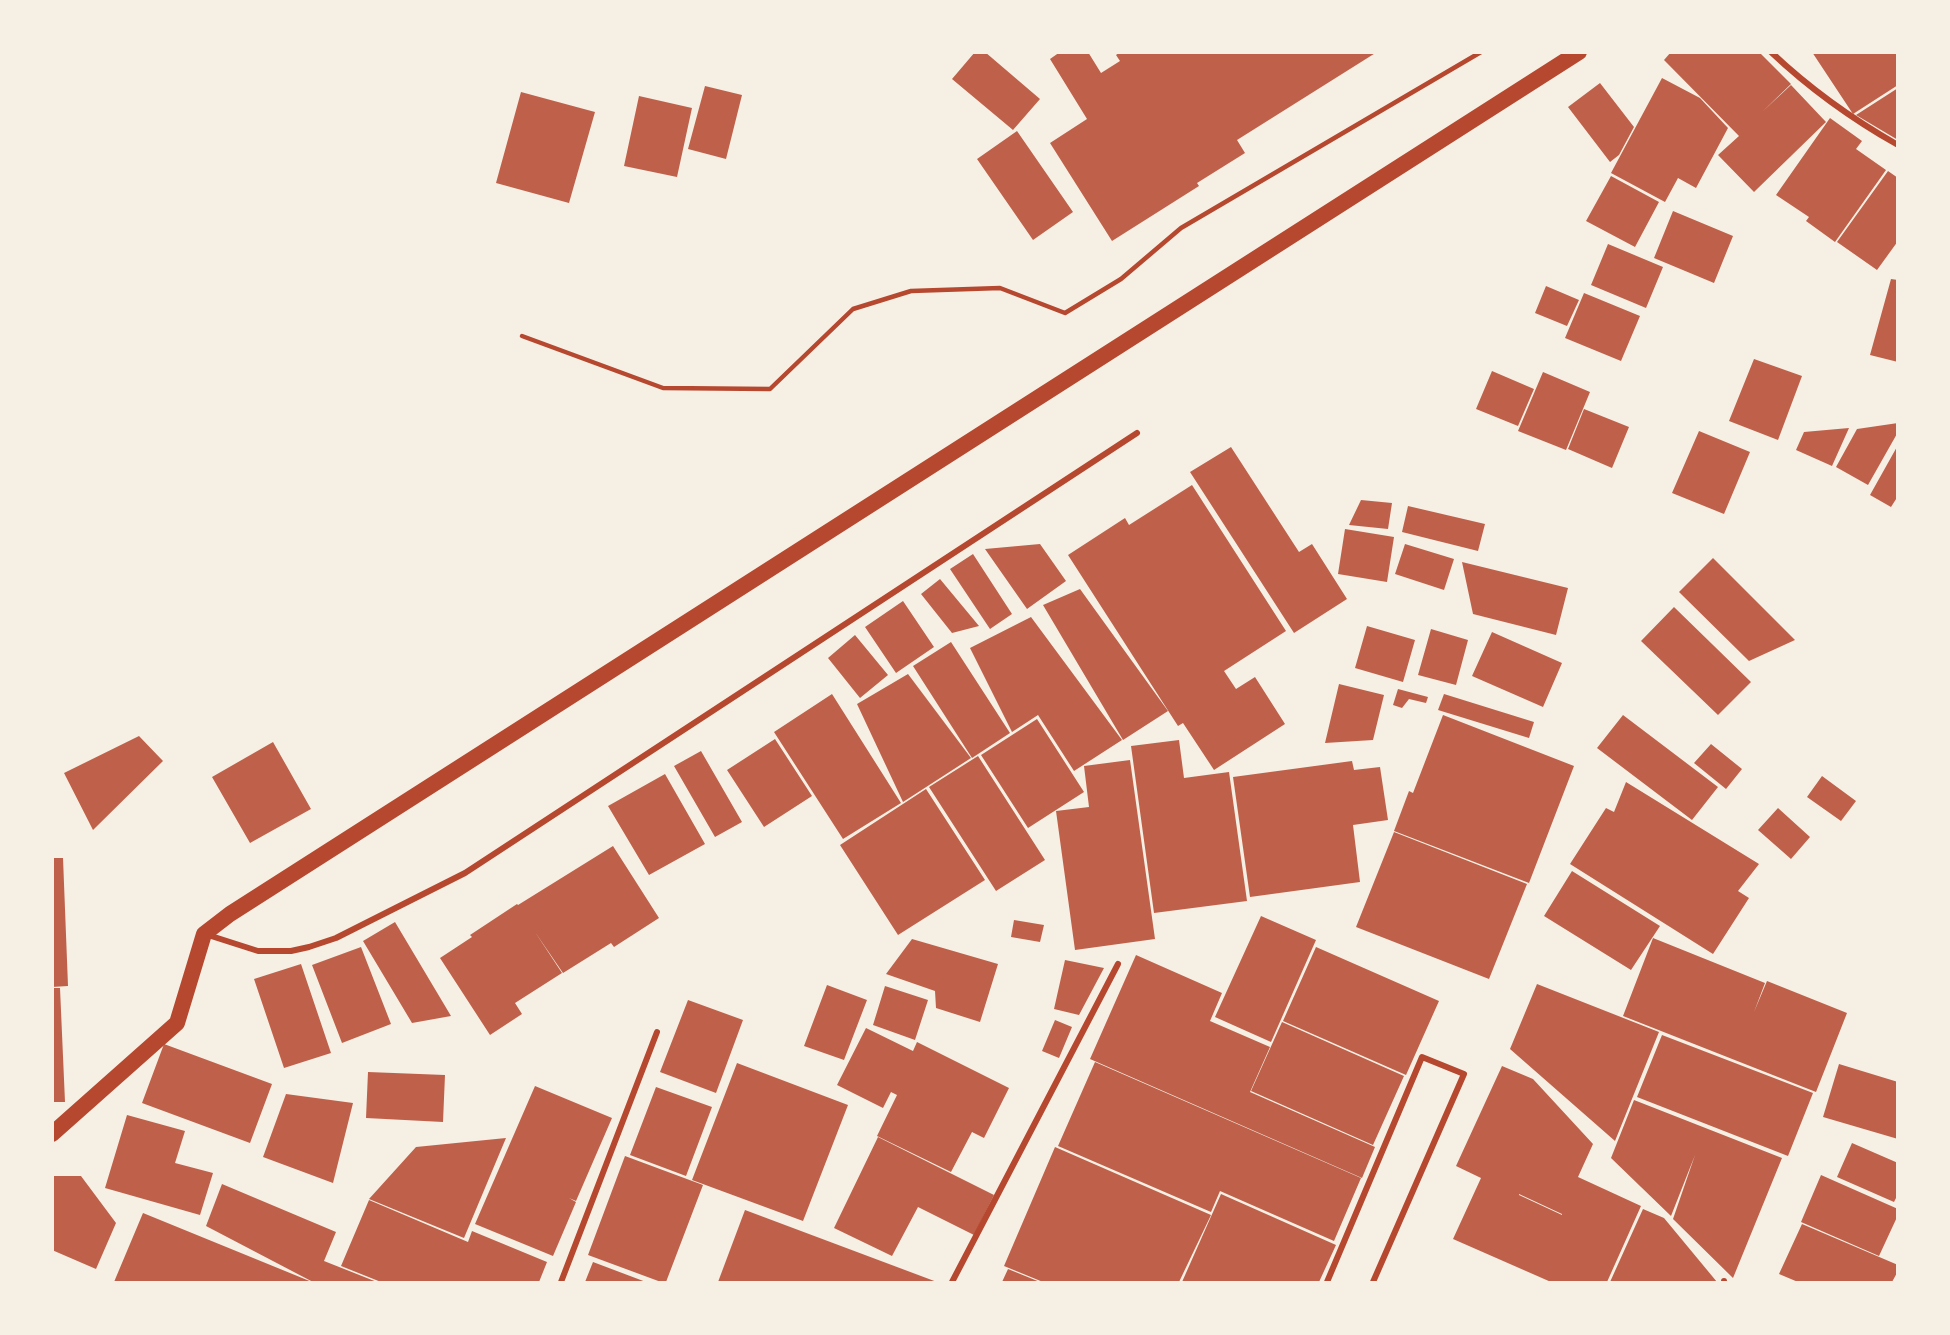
<!DOCTYPE html>
<style>
body{margin:0}
#map{position:relative;width:1950px;height:1335px;overflow:hidden;background:#f6efe4;font-family:Karla,sans-serif}
canvas{display:block}
.frame{position:absolute;inset:0;border:54px solid #f6efe4;pointer-events:none}
</style>
<div id="map">
<canvas width="1950" height="1335"></canvas>
<div class="frame"></div>
</div>
<script>
const c = document.querySelector('canvas').getContext('2d');
c.lineJoin = 'round';
function fill(path, color) { c.fillStyle = color; c.fill(path, 'evenodd'); }
function strokePath(path, color, width, dash) { c.strokeStyle = color; c.lineWidth = width; c.lineCap = dash ? 'butt' : 'round'; c.setLineDash(dash || []); c.stroke(path); }
const building = new Path2D(`
 M 975,52 L 985,52 L 1040,99 L 1013,130 L 952,79 Z
 M 1060,52 L 1088,52 L 1101,73 L 1120,61 L 1116,55 L 1120,52 L 1377,52 L 1237,140 L 1245,153 L 1197,183 L 1199,186 L 1112,241 L 1050,143 L 1087,119 L 1050,59 Z
 M 1671,52 L 1759,52 L 1791,84 L 1762,112 L 1791,85 L 1826,122 L 1754,192 L 1718,155 L 1739,136 L 1664,60 Z
 M 1812,52 L 1898,52 L 1898,85 L 1853,114 Z
 M 1662,78 L 1700,98 L 1728,128 L 1696,188 L 1678,178 L 1665,202 L 1611,173 Z
 M 1600,83 L 1634,127 L 1619,155 L 1610,162 L 1568,107 Z
 M 705,86 L 742,95 L 726,159 L 688,149 Z
 M 1898,88 L 1898,140 L 1856,115 Z
 M 521,92 L 595,112 L 569,203 L 496,183 Z
 M 639,96 L 692,108 L 677,177 L 624,166 Z
 M 1830,118 L 1862,141 L 1856,149 L 1886,170 L 1835,242 L 1806,221 L 1809,217 L 1776,195 Z
 M 1017,131 L 1073,212 L 1033,240 L 977,159 Z
 M 1888,171 L 1898,178 L 1898,241 L 1877,270 L 1837,242 Z
 M 1611,176 L 1659,202 L 1635,247 L 1586,221 Z
 M 1673,211 L 1733,236 L 1714,283 L 1654,258 Z
 M 1608,244 L 1663,267 L 1646,308 L 1591,285 Z
 M 1891,279 L 1898,280 L 1898,362 L 1870,355 Z
 M 1546,286 L 1579,300 L 1567,326 L 1535,313 Z
 M 1584,293 L 1640,316 L 1621,361 L 1565,338 Z
 M 1754,359 L 1802,376 L 1778,440 L 1729,421 Z
 M 1492,371 L 1534,389 L 1518,426 L 1476,409 Z
 M 1543,372 L 1590,392 L 1566,450 L 1518,431 Z
 M 1584,409 L 1629,427 L 1612,468 L 1568,449 Z
 M 1898,423 L 1898,432 L 1868,485 L 1836,467 L 1857,429 Z
 M 1849,428 L 1832,466 L 1796,450 L 1804,432 Z
 M 1699,431 L 1750,452 L 1724,514 L 1672,493 Z
 M 1898,445 L 1898,496 L 1891,507 L 1870,495 Z
 M 1231,447 L 1299,552 L 1312,544 L 1347,599 L 1294,633 L 1190,472 Z
 M 1192,485 L 1286,631 L 1224,671 L 1236,689 L 1255,677 L 1285,724 L 1214,770 L 1183,723 L 1178,726 L 1068,555 L 1125,518 L 1129,525 Z
 M 1361,500 L 1392,503 L 1388,529 L 1349,525 Z
 M 1408,506 L 1485,524 L 1478,551 L 1402,532 Z
 M 1345,529 L 1394,537 L 1387,582 L 1338,574 Z
 M 1040,544 L 1066,581 L 1027,609 L 985,549 Z
 M 1405,544 L 1454,559 L 1444,590 L 1395,574 Z
 M 973,554 L 1012,614 L 990,629 L 950,569 Z
 M 1713,558 L 1795,640 L 1749,661 L 1679,592 Z
 M 1462,562 L 1568,588 L 1556,635 L 1473,614 Z
 M 940,579 L 979,626 L 952,633 L 921,594 Z
 M 1080,589 L 1168,711 L 1123,740 L 1043,605 Z
 M 903,601 L 934,647 L 896,673 L 865,627 Z
 M 1674,607 L 1751,682 L 1718,715 L 1641,641 Z
 M 1031,617 L 1122,740 L 1074,771 L 1038,715 L 1012,732 L 970,648 Z
 M 1367,626 L 1415,640 L 1403,682 L 1355,668 Z
 M 1431,629 L 1468,640 L 1456,685 L 1418,675 Z
 M 1492,632 L 1562,663 L 1543,707 L 1472,676 Z
 M 855,635 L 888,675 L 860,698 L 828,658 Z
 M 951,642 L 1010,733 L 972,758 L 913,666 Z
 M 908,674 L 971,758 L 903,802 L 857,704 Z
 M 1339,684 L 1384,695 L 1373,740 L 1325,743 Z
 M 1398,689 L 1428,697 L 1426,703 L 1409,699 L 1402,708 L 1393,705 Z
 M 832,694 L 901,803 L 843,839 L 774,732 Z
 M 1444,694 L 1534,722 L 1529,738 L 1438,710 Z
 M 1443,715 L 1574,766 L 1529,883 L 1394,831 L 1409,791 L 1413,793 Z
 M 1623,715 L 1718,787 L 1692,820 L 1597,748 Z
 M 1037,719 L 1084,792 L 1028,828 L 981,755 Z
 M 139,736 L 163,761 L 93,830 L 64,773 Z
 M 775,739 L 812,796 L 764,827 L 727,770 Z
 M 1179,740 L 1184,778 L 1229,772 L 1247,901 L 1154,913 L 1131,746 Z
 M 273,742 L 311,809 L 250,843 L 212,777 Z
 M 1711,744 L 1742,769 L 1726,789 L 1694,763 Z
 M 701,751 L 742,822 L 715,837 L 674,766 Z
 M 978,756 L 1045,860 L 996,891 L 929,787 Z
 M 1130,760 L 1155,939 L 1075,950 L 1056,811 L 1089,807 L 1084,766 Z
 M 1352,761 L 1354,770 L 1380,767 L 1388,820 L 1353,825 L 1360,882 L 1250,897 L 1233,777 Z
 M 665,774 L 705,844 L 649,875 L 608,806 Z
 M 1822,776 L 1856,801 L 1841,821 L 1807,797 Z
 M 1626,782 L 1759,864 L 1738,891 L 1749,898 L 1713,954 L 1570,864 L 1606,808 L 1614,812 Z
 M 926,789 L 985,880 L 898,935 L 840,845 Z
 M 1778,808 L 1810,837 L 1791,859 L 1758,830 Z
 M 1394,832 L 1527,884 L 1489,979 L 1356,927 Z
 M 613,846 L 659,918 L 614,947 L 611,943 L 563,973 L 535,932 L 562,973 L 515,1003 L 522,1014 L 490,1035 L 440,958 L 472,937 L 470,935 L 517,904 L 518,905 Z
 M 52,858 L 63,858 L 68,986 L 52,987 Z
 M 1572,871 L 1660,926 L 1631,970 L 1544,916 Z
 M 1261,916 L 1316,940 L 1271,1042 L 1215,1017 Z
 M 1014,920 L 1044,925 L 1040,942 L 1011,937 Z
 M 395,922 L 451,1016 L 412,1023 L 363,941 Z
 M 1653,938 L 1765,983 L 1754,1012 L 1767,981 L 1847,1013 L 1816,1092 L 1623,1016 Z
 M 912,939 L 998,964 L 980,1022 L 936,1008 L 935,991 L 886,974 Z
 M 361,947 L 391,1024 L 342,1043 L 312,965 Z
 M 1316,947 L 1439,1001 L 1406,1075 L 1283,1021 Z
 M 1136,955 L 1222,993 L 1210,1021 L 1270,1047 L 1250,1092 L 1375,1147 L 1362,1178 L 1090,1059 Z
 M 1065,960 L 1104,968 L 1079,1015 L 1054,1009 Z
 M 301,964 L 331,1053 L 284,1068 L 254,979 Z
 M 1537,984 L 1659,1032 L 1615,1141 L 1510,1049 Z
 M 827,985 L 867,1000 L 844,1060 L 804,1046 Z
 M 885,986 L 928,1000 L 915,1040 L 873,1025 Z
 M 52,988 L 60,988 L 65,1102 L 52,1102 Z
 M 688,1000 L 743,1020 L 716,1093 L 660,1072 Z
 M 1055,1020 L 1072,1027 L 1059,1058 L 1042,1051 Z
 M 1282,1022 L 1404,1076 L 1373,1145 L 1251,1091 Z
 M 866,1028 L 913,1051 L 917,1042 L 1009,1088 L 984,1138 L 972,1132 L 951,1172 L 877,1136 L 897,1095 L 891,1092 L 883,1108 L 837,1085 Z
 M 1662,1035 L 1813,1093 L 1788,1156 L 1637,1097 Z
 M 164,1044 L 272,1084 L 250,1143 L 142,1103 Z
 M 1095,1062 L 1361,1178 L 1334,1241 L 1220,1191 L 1211,1212 L 1058,1146 Z
 M 737,1063 L 848,1105 L 803,1221 L 692,1180 Z
 M 1839,1064 L 1898,1082 L 1898,1139 L 1823,1117 Z
 M 1502,1066 L 1533,1079 L 1593,1144 L 1578,1177 L 1641,1206 L 1607,1282 L 1551,1282 L 1453,1239 L 1481,1178 L 1456,1166 ZM 1519,1194 L 1562,1214 L 1562,1215 L 1519,1195 Z
 M 368,1072 L 445,1075 L 443,1122 L 366,1118 Z
 M 535,1086 L 612,1118 L 576,1201 L 569,1198 L 576,1202 L 553,1256 L 475,1224 Z
 M 656,1087 L 712,1107 L 686,1176 L 630,1155 Z
 M 286,1094 L 353,1103 L 333,1183 L 263,1157 Z
 M 1634,1100 L 1782,1158 L 1733,1278 L 1673,1219 L 1695,1155 L 1671,1216 L 1611,1158 Z
 M 127,1115 L 185,1131 L 175,1163 L 213,1173 L 200,1215 L 105,1188 Z
 M 878,1137 L 994,1195 L 974,1235 L 918,1207 L 892,1256 L 834,1228 Z
 M 506,1138 L 464,1238 L 369,1199 L 416,1147 Z
 M 1852,1143 L 1898,1163 L 1898,1194 L 1894,1202 L 1837,1177 Z
 M 1055,1147 L 1211,1215 L 1179,1282 L 1043,1282 L 1004,1266 Z
 M 625,1156 L 703,1185 L 666,1282 L 661,1282 L 588,1255 Z
 M 1821,1175 L 1898,1209 L 1898,1215 L 1879,1256 L 1801,1222 Z
 M 52,1176 L 81,1176 L 116,1223 L 96,1269 L 52,1250 Z
 M 222,1184 L 336,1232 L 324,1261 L 377,1282 L 313,1282 L 206,1226 Z
 M 1221,1194 L 1336,1245 L 1319,1282 L 1182,1282 Z
 M 369,1200 L 468,1242 L 472,1231 L 547,1262 L 539,1282 L 381,1282 L 341,1266 Z
 M 1643,1209 L 1664,1218 L 1717,1282 L 1610,1282 Z
 M 745,1210 L 937,1282 L 718,1282 Z
 M 143,1213 L 312,1282 L 114,1282 Z
 M 1802,1224 L 1898,1265 L 1898,1271 L 1892,1282 L 1798,1282 L 1779,1274 Z
 M 593,1262 L 646,1282 L 585,1282 Z
 M 1008,1269 L 1040,1282 L 1002,1282 Z`);
const service = new Path2D(`
 M 522,336 L 663,388 L 770,389 L 853,309 L 911,291 L 1000,288 L 1065,313 L 1121,279 L 1181,228 L 1481,52`);
const minor = new Path2D(`
 M 1771,52 C 1809,88 1852,119 1898,145
 M 208,935 L 258,951 L 291,951 L 309,947 L 336,938 L 465,873 L 1137,433
 M 561,1282 L 657,1032
 M 952,1282 L 1118,964
 M 1327,1282 L 1422,1057 L 1464,1074 L 1373,1282
 M 1724,1282 L 1724,1281`);
const trunk = new Path2D(`
 M 52,1134 L 177,1023 L 204,934 L 230,914 L 1579,52`);
fill(building, '#bf614a');
strokePath(service, '#b5482f', 4.5);
strokePath(minor, '#b5482f', 6);
strokePath(trunk, '#b5482f', 16);
</script>
